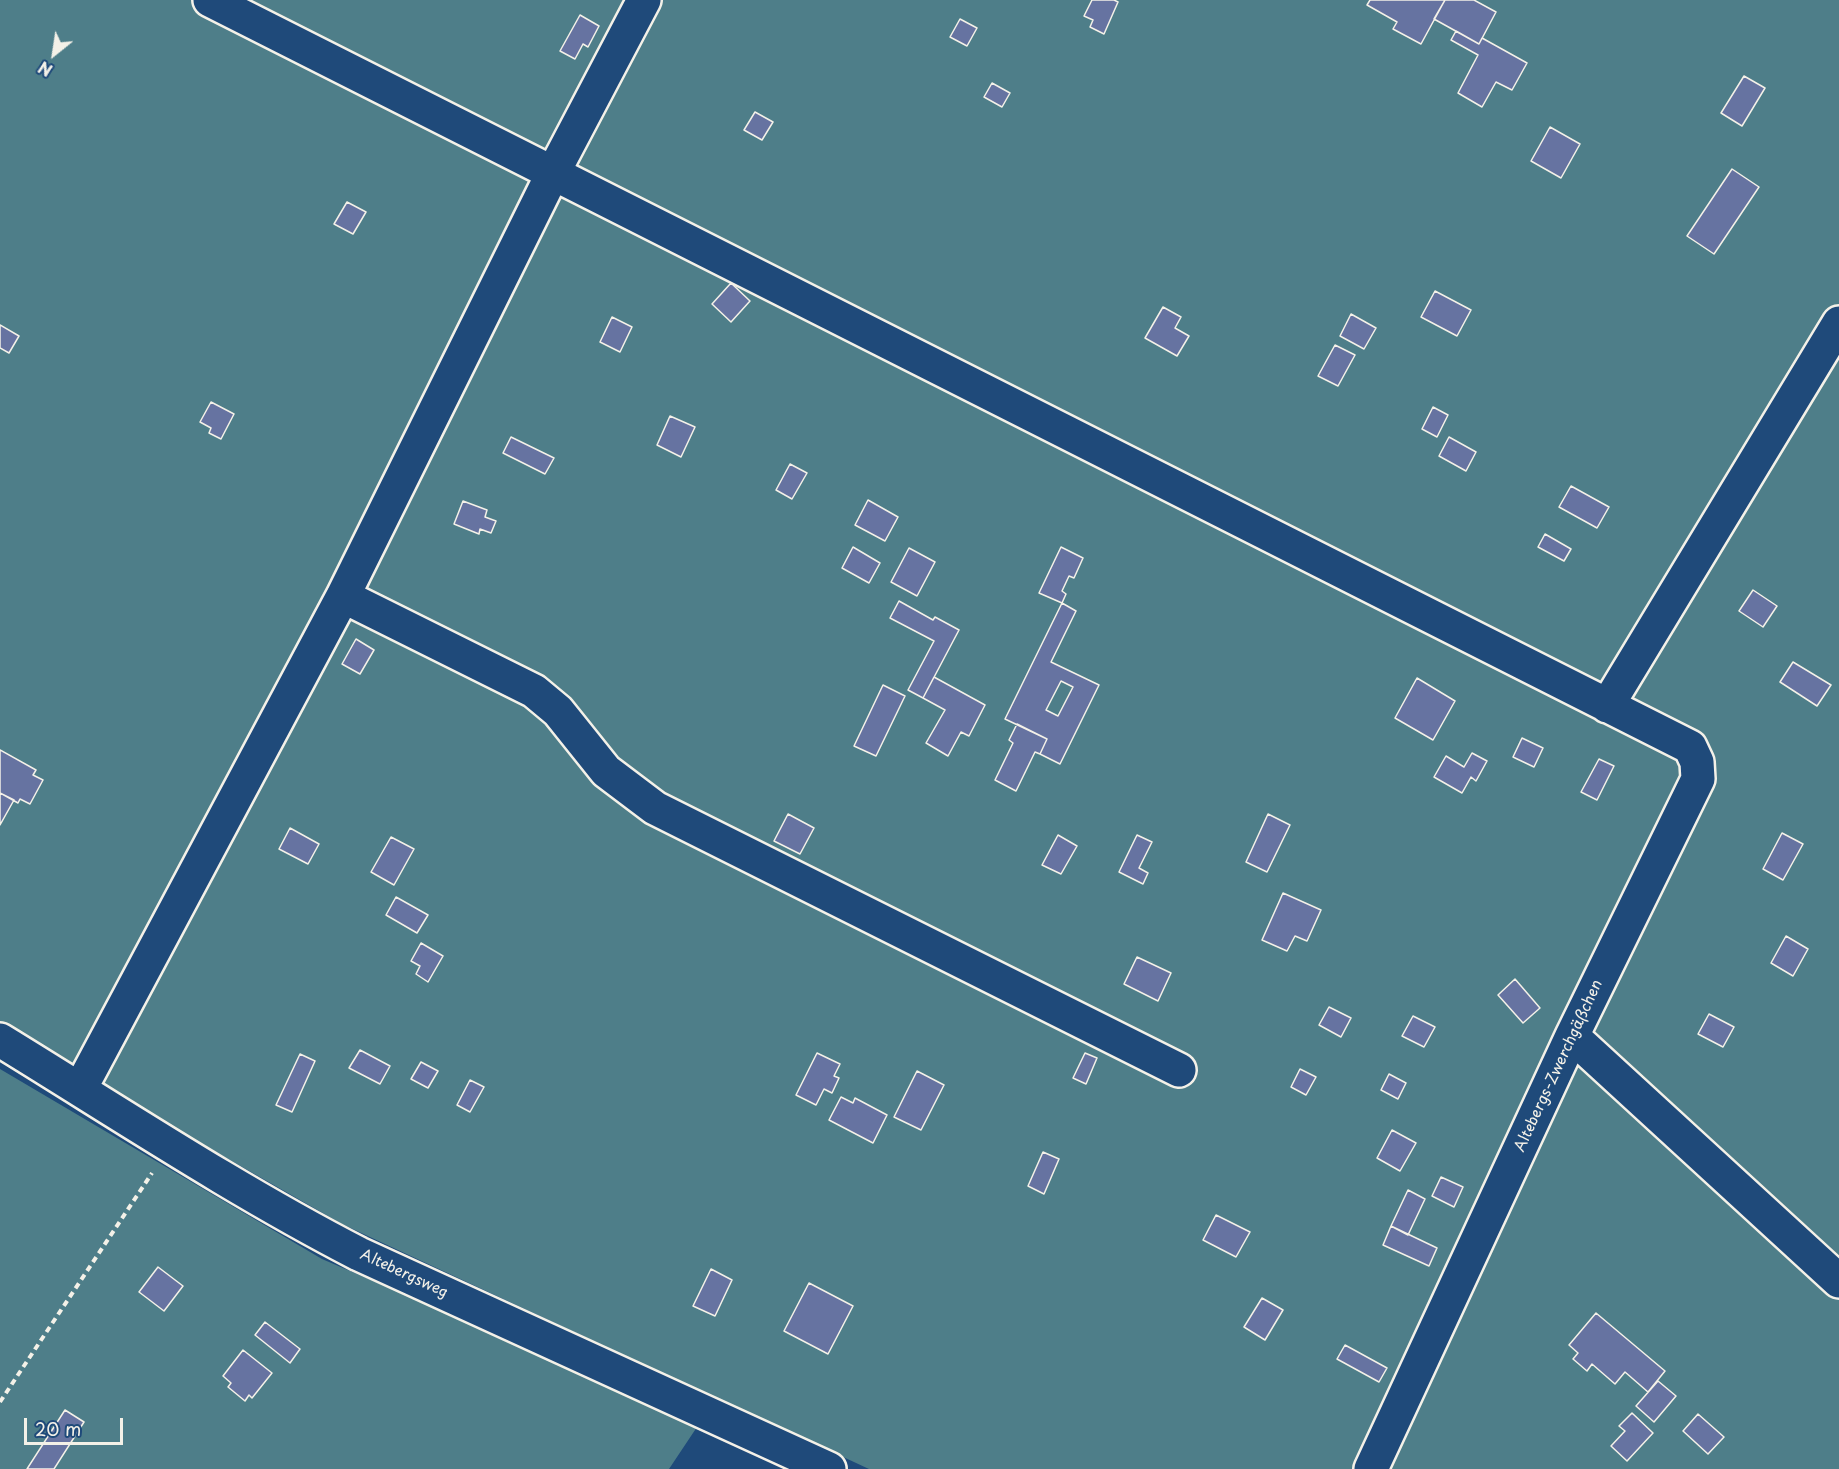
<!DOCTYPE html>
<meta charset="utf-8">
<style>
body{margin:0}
#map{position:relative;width:1839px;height:1469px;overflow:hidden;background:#1f4a7a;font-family:"Playpen Sans",sans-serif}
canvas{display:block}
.north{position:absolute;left:24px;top:24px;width:60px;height:60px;-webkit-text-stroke:4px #1f4a7a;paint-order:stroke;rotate:210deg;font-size:16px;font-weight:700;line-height:24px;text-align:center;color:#f4f1e8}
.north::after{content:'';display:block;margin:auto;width:21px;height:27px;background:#f4f1e8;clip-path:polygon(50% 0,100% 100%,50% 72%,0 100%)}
.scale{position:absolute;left:24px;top:1418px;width:99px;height:27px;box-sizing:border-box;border:3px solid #f4f1e8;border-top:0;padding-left:8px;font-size:18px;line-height:21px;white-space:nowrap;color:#f4f1e8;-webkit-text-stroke:4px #1f4a7a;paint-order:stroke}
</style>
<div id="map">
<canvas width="1839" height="1469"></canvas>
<div class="north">N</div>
<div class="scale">20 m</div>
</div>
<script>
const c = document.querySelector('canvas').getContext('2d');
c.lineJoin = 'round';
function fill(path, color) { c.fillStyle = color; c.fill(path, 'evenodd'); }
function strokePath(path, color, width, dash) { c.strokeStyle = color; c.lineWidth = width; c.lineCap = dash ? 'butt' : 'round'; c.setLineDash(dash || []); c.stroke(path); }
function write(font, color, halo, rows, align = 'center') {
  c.font = font + ' "Playpen Sans",sans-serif'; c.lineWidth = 4.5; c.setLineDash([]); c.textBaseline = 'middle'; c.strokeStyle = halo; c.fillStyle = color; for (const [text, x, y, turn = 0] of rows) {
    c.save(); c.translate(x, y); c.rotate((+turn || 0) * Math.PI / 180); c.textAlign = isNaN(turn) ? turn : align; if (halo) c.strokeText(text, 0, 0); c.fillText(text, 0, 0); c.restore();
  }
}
const green = new Path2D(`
 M 0,0 L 1839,0 L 1839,1469 L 869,1469 L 342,1224 L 111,1092 L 0,1024 Z
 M 0,1069 L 322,1259 L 701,1421 L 669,1469 L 0,1469 Z`);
const building = new Path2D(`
 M 1092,0 L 1114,0 L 1118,2 L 1104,34 L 1090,27 L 1093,20 L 1084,16 Z
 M 1370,0 L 1445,0 L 1421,44 L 1393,29 L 1397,22 L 1367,5 Z
 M 1445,0 L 1474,0 L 1496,12 L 1479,44 L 1434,19 Z
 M 580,15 L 599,26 L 588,47 L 583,44 L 575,59 L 560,51 Z
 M 960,19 L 977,28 L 967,46 L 950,37 Z
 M 1456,31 L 1479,44 L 1482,38 L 1527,63 L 1512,90 L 1496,82 L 1482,107 L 1458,93 L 1478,55 L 1451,40 Z
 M 1744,76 L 1765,88 L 1742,126 L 1721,113 Z
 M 992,83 L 1010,93 L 1002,107 L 984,97 Z
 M 755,112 L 773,122 L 762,140 L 744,130 Z
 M 1550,127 L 1580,144 L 1561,178 L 1531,161 Z
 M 1732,169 L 1759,187 L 1714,254 L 1687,236 Z
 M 347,202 L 366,212 L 353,234 L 334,224 Z
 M 731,283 L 750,301 L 731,322 L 712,304 Z
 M 1435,291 L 1471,310 L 1457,336 L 1421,317 Z
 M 1163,307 L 1181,317 L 1175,328 L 1189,336 L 1177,356 L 1145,338 Z
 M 1351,314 L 1376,328 L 1364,349 L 1340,336 Z
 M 612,317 L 632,327 L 620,352 L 600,342 Z
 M 0,325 L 19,336 L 9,353 L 0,348 Z
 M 1335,345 L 1355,355 L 1338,386 L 1318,376 Z
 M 211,402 L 234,414 L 221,439 L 209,433 L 211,428 L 200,422 Z
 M 1433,407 L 1448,415 L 1437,437 L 1422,429 Z
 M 670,416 L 695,427 L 681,457 L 657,445 Z
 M 511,437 L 554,458 L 545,474 L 503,453 Z
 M 1449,437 L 1476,452 L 1466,471 L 1439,456 Z
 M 790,464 L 807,473 L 792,499 L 776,490 Z
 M 1571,486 L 1609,507 L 1597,528 L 1559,507 Z
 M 868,500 L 898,517 L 885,541 L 855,525 Z
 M 463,501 L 487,510 L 485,517 L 496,521 L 491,533 L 480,529 L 479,534 L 454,524 Z
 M 1545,534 L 1571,549 L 1564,561 L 1538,547 Z
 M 853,547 L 880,563 L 869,583 L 842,568 Z
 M 1061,547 L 1083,558 L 1074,578 L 1069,576 L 1062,591 L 1066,594 L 1062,603 L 1039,593 Z
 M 909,548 L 935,562 L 917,596 L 891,582 Z
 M 1753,590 L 1777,606 L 1763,627 L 1739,611 Z
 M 899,601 L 933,620 L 935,617 L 959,630 L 923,698 L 908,690 L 934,641 L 890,618 Z
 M 1062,603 L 1076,611 L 1051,662 L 1099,685 L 1060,764 L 1040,754 L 1047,739 L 1005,719 ZM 1061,681 L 1073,687 L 1058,716 L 1046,710 Z
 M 356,639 L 374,650 L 360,674 L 342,664 Z
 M 1793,662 L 1831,685 L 1817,706 L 1780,682 Z
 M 934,677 L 985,705 L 969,736 L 961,732 L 948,756 L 926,743 L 945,710 L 923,698 Z
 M 1417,678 L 1455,701 L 1433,740 L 1395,718 Z
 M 883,685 L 905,696 L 876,756 L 854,746 Z
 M 1017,724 L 1047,739 L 1040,754 L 1035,752 L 1016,791 L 995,780 L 1013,743 L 1009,740 Z
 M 1522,738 L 1543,748 L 1534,767 L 1513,757 Z
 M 0,750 L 36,770 L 33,775 L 43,780 L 30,804 L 20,799 L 18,803 L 0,793 Z
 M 1472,753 L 1487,761 L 1476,781 L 1471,777 L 1462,793 L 1434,777 L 1446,756 L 1464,767 Z
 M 1599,759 L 1614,766 L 1597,800 L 1581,792 Z
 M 0,793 L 14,800 L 0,825 Z
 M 788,814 L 814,828 L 800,854 L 774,841 Z
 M 1268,814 L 1290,825 L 1267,872 L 1246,862 Z
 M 290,828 L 319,844 L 308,864 L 279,849 Z
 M 1782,833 L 1803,844 L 1783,880 L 1763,869 Z
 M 1058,835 L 1077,846 L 1061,874 L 1042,865 Z
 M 1137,835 L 1152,842 L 1139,868 L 1148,873 L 1143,884 L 1119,872 Z
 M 391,837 L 414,849 L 394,885 L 371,872 Z
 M 1283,893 L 1321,910 L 1307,941 L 1295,936 L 1287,951 L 1262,940 Z
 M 396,897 L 428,915 L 417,933 L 386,915 Z
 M 1786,936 L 1808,949 L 1793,976 L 1771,963 Z
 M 421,943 L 443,956 L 428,982 L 416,974 L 420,966 L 411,961 Z
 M 1137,957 L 1171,973 L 1158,1001 L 1124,984 Z
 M 1515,979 L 1540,1008 L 1523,1023 L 1498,995 Z
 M 1329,1007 L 1351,1018 L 1341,1037 L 1319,1025 Z
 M 1709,1014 L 1734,1027 L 1723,1047 L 1698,1034 Z
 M 1413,1016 L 1435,1027 L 1424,1047 L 1402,1036 Z
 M 360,1050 L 390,1066 L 380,1084 L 349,1068 Z
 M 817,1053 L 840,1064 L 834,1076 L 839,1078 L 832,1093 L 824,1089 L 816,1105 L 796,1095 Z
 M 1085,1053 L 1097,1058 L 1086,1084 L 1073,1078 Z
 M 300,1054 L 315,1061 L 292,1112 L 276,1105 Z
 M 421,1062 L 438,1071 L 428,1088 L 411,1079 Z
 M 1300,1069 L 1316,1077 L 1306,1095 L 1291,1087 Z
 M 917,1071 L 944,1085 L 921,1130 L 894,1117 Z
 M 1389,1074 L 1406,1083 L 1398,1099 L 1381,1090 Z
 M 470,1080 L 484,1087 L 470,1112 L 457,1105 Z
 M 841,1097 L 853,1103 L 855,1098 L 887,1115 L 873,1143 L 829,1120 Z
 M 1392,1130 L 1416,1143 L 1400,1171 L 1377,1158 Z
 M 1043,1152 L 1059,1159 L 1044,1194 L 1028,1186 Z
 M 1441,1177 L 1463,1187 L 1454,1207 L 1432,1196 Z
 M 1408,1190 L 1425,1199 L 1408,1235 L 1391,1226 Z
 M 1216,1215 L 1250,1232 L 1236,1257 L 1203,1240 Z
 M 1391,1226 L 1437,1248 L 1429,1266 L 1383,1245 Z
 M 158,1267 L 183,1286 L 164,1311 L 139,1292 Z
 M 711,1269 L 732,1280 L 715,1316 L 693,1306 Z
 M 809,1283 L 853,1306 L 828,1354 L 784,1331 Z
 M 1262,1298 L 1283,1310 L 1265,1340 L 1244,1327 Z
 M 1596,1313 L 1665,1371 L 1648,1392 L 1625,1372 L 1615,1384 L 1592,1364 L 1587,1371 L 1573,1359 L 1578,1353 L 1569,1345 Z
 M 265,1322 L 300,1349 L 290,1363 L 255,1335 Z
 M 1345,1345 L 1387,1368 L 1379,1382 L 1337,1359 Z
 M 243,1350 L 272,1373 L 252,1398 L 249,1395 L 245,1401 L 228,1387 L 231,1383 L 223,1376 Z
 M 1658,1381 L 1676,1396 L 1654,1422 L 1636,1406 Z
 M 65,1410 L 84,1422 L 54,1469 L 27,1469 Z
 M 1632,1413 L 1653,1433 L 1627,1461 L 1611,1446 L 1625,1431 L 1619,1426 Z
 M 1698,1414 L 1724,1437 L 1708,1454 L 1683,1431 Z`);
const path = new Path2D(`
 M 0,1402 L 152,1173`);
const minor = new Path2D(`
 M 210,0 L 1690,747 L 1697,762 L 1698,779 L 1572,1036 L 1371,1469
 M 343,596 L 534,691 L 558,711 L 606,771 L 655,808 L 1179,1070
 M 1607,706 L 1839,323
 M 1572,1036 L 1839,1281
 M 0,1040 C 119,1113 235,1190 359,1254 L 829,1469
 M 80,1089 L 343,596 L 553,173 L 644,0`);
const streetNames = [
 ["Altebergs-Zwerchgäßchen",1559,1066,-65],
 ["Altebergsweg",404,1274,25]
];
fill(green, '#4e7e89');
fill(building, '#6673a1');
strokePath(building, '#f4f1e8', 1.5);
strokePath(minor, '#f4f1e8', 38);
strokePath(path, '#f4f1e8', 4, [6, 4.5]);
strokePath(minor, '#1f4a7a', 33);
write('15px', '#f4f1e8', '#1f4a7a', streetNames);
</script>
